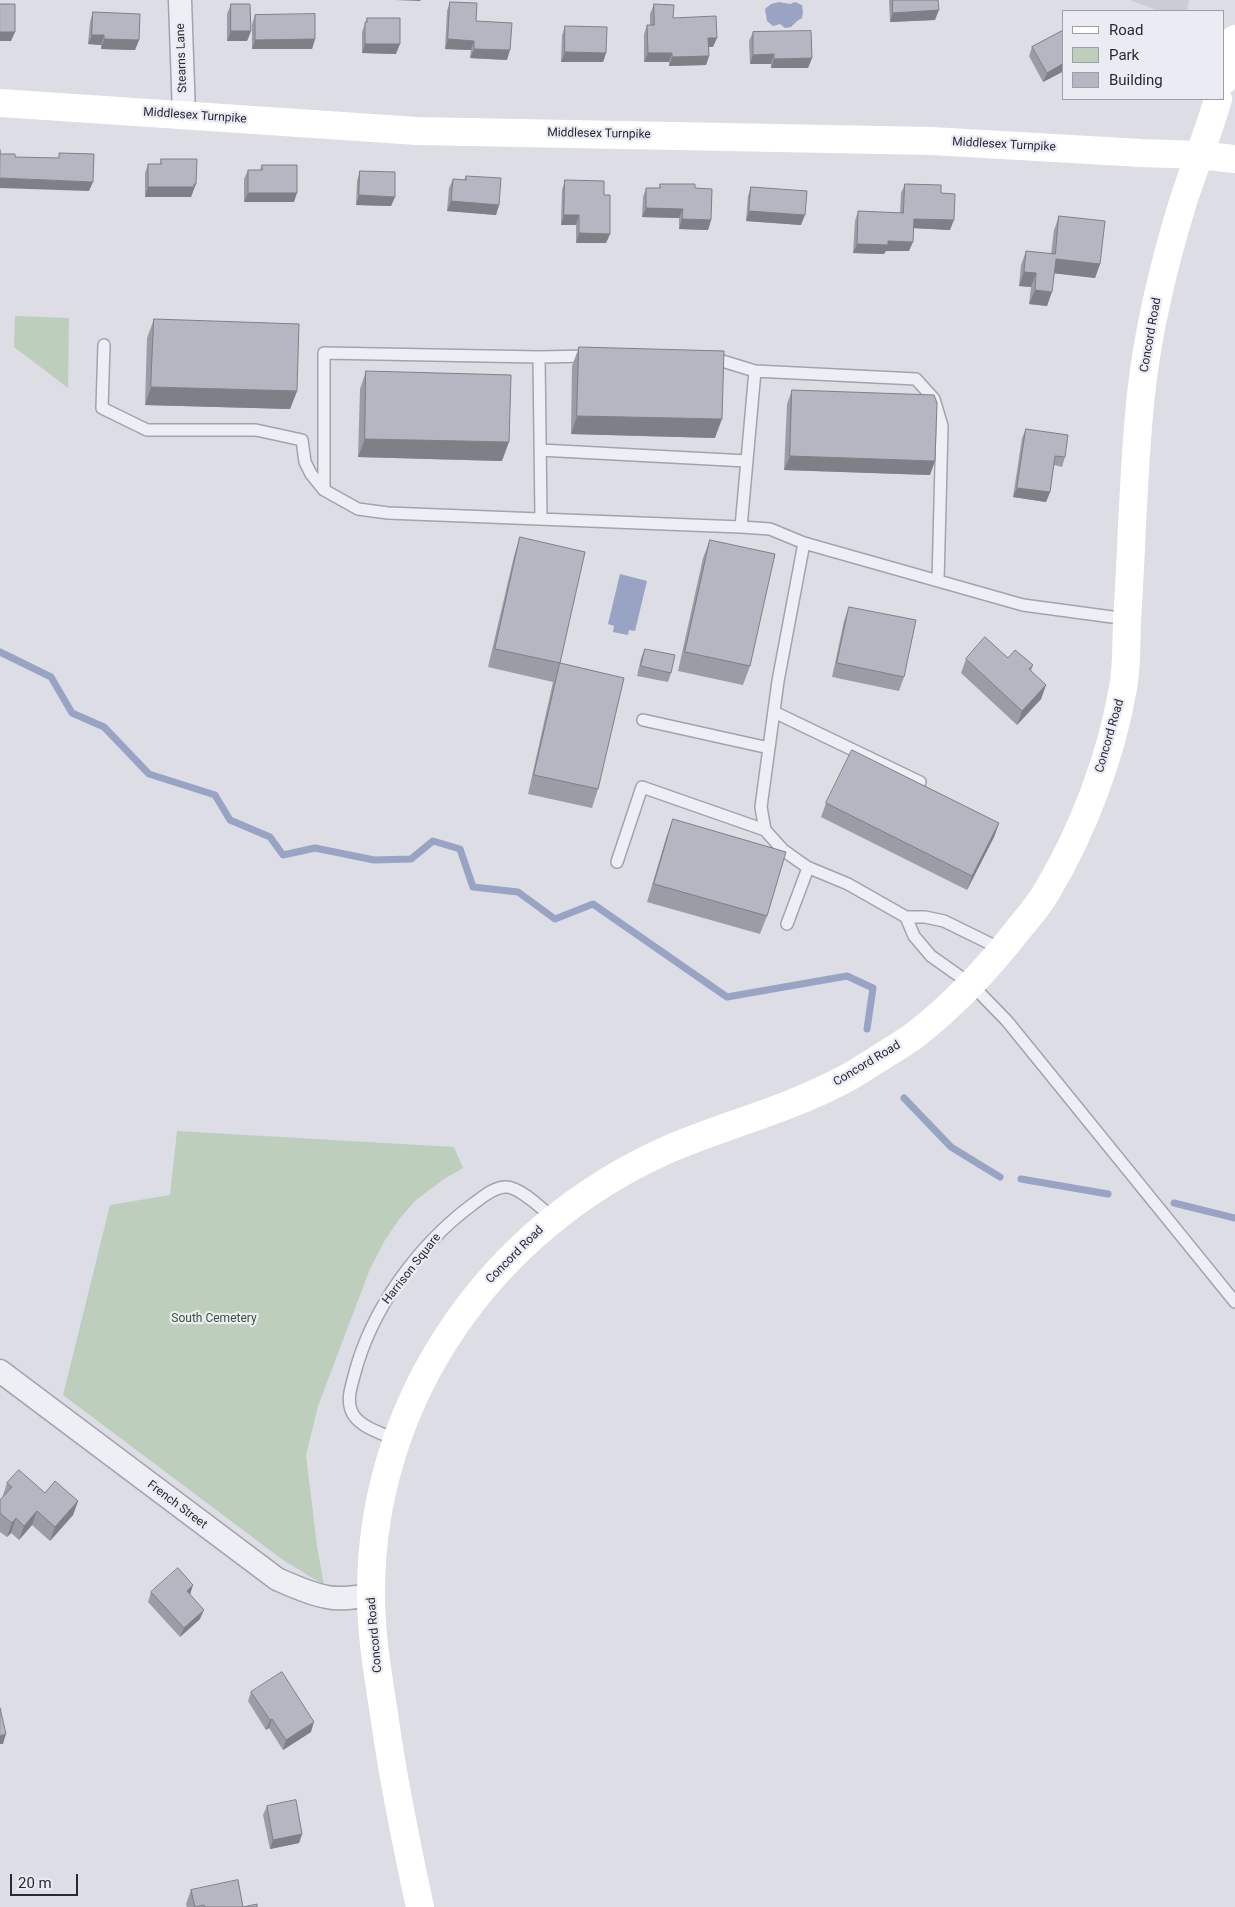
<!DOCTYPE html>
<style>
body{margin:0}
#map{position:relative;width:1235px;height:1907px;overflow:hidden;background:#dcdde5;font-family:Roboto,sans-serif}
canvas{display:block}
.legend{position:absolute;left:1062px;top:10px;width:162px;height:90px;box-sizing:border-box;background:#ebecf3;border:1px solid #9d9ea9;margin:0;padding:6px 9px;list-style:none;font-size:15px;color:#27293a}
.legend li{display:flex;align-items:center;gap:10px;height:25px}
.legend b{width:25px;border:1px solid #9d9ea9}
.scale{position:absolute;left:10px;top:1874px;width:68px;height:22px;box-sizing:border-box;border:2px solid #27293a;border-top:0;padding-left:6px;font-size:15px;line-height:18px;white-space:nowrap;color:#27293a;-webkit-text-stroke:4px #ebecf3;paint-order:stroke}
</style>
<div id="map">
<canvas width="1235" height="1907"></canvas>
<ul class="legend">
<li><b style="height:6px;background:#fff"></b>Road</li>
<li><b style="height:14px;background:#becebd"></b>Park</li>
<li><b style="height:14px;background:#b4b6c1"></b>Building</li>
</ul>
<div class="scale">20 m</div>
</div>
<script>
const c = document.querySelector('canvas').getContext('2d');
c.lineJoin = 'round';
function fill(path, color) { c.fillStyle = color; c.fill(path, 'evenodd'); }
function strokePath(path, color, width, dash) { c.strokeStyle = color; c.lineWidth = width; c.lineCap = dash ? 'butt' : 'round'; c.setLineDash(dash || []); c.stroke(path); }
function write(font, color, halo, rows, align = 'center') {
  c.font = font + ' Roboto,sans-serif'; c.lineWidth = 4.5; c.setLineDash([]); c.textBaseline = 'middle'; c.strokeStyle = halo; c.fillStyle = color; for (const [text, x, y, turn = 0] of rows) {
    c.save(); c.translate(x, y); c.rotate((+turn || 0) * Math.PI / 180); c.textAlign = isNaN(turn) ? turn : align; if (halo) c.strokeText(text, 0, 0); c.fillText(text, 0, 0); c.restore();
  }
}
const built = new Path2D(`
 M 1130,0 L 1189,0 L 1187,11 L 1159,11 Z`);
const green = new Path2D(`
 M 15,316 L 69,318 L 68,388 L 14,347 Z
 M 177,1131 L 454,1147 L 463,1168 L 444,1179 L 416,1200 L 400,1218 L 385,1240 L 370,1269 L 318,1406 L 306,1455 L 317,1546 L 324,1585 L 283,1560 L 63,1395 L 110,1205 L 170,1195 Z`);
const water = new Path2D(`
 M 779,2 L 790,4 L 795,2 L 802,5 L 803,12 L 802,18 L 797,21 L 791,27 L 785,28 L 780,24 L 773,26 L 767,21 L 765,9 L 771,4 Z
 M 620,574 L 647,581 L 635,631 L 629,630 L 628,635 L 613,632 L 614,626 L 608,624 Z`);
const stream = new Path2D(`
 M 0,652 L 51,677 L 72,713 L 104,727 L 149,774 L 215,795 L 230,820 L 270,837 L 283,855 L 315,848 L 374,860 L 411,859 L 433,841 L 460,849 L 473,887 L 518,892 L 555,919 L 593,904 L 727,997 L 847,976 L 873,988 L 867,1029
 M 904,1098 L 951,1147 L 1000,1177
 M 1021,1179 L 1108,1194
 M 1174,1203 L 1235,1218`);
const service = new Path2D(`
 M 104,345 L 102,408 L 147,430 L 256,430 L 302,440 L 305,462 L 311,474 L 324,490 L 358,509 L 388,513 L 741,527 L 770,529 L 804,543 L 1023,605 L 1127,619
 M 539,357 L 590,356
 M 708,360 L 719,360 L 755,371
 M 540,450 L 747,461
 M 324,490 L 324,353 L 539,357 L 541,518
 M 741,527 L 755,371 L 916,379 L 934,399 L 942,426 L 938,581
 M 804,543 L 778,681 L 761,807 L 765,830 L 783,850 L 807,867 L 848,884 L 906,917 L 925,917 L 944,921 L 1003,950
 M 774,712 L 920,782
 M 643,720 L 769,748
 M 617,862 L 642,787 L 765,830
 M 906,917 L 914,936 L 931,956 L 972,985 L 1007,1021 L 1235,1302
 M 787,924 L 808,868
 M 397,1440 C 382,1433 357,1427 351,1410 C 347,1398 351,1388 354,1376 C 371,1309 418,1245 473,1204 C 483,1197 494,1187 506,1187 C 520,1187 542,1209 553,1218`);
const minor = new Path2D(`
 M 180,0 L 184,115
 M 0,1371 L 277,1579 C 293,1586 310,1594 327,1597 C 341,1600 357,1597 371,1595`);
const secondary = new Path2D(`
 M 1224,80 L 1235,39
 M 0,103 L 417,131 L 932,141 L 1141,153 L 1199,155 L 1235,159
 M 420,1907 C 406,1843 393,1779 384,1714 C 378,1675 371,1635 371,1595 C 370,1399 492,1227 669,1149 C 725,1125 786,1110 841,1081 C 854,1075 866,1066 878,1059 C 890,1051 903,1044 915,1035 C 955,1004 990,966 1021,926 C 1030,915 1040,904 1047,891 C 1083,831 1111,757 1123,688 C 1127,667 1126,644 1127,622 C 1132,546 1133,469 1141,394 C 1148,329 1164,264 1183,202 C 1194,168 1208,134 1218,99`);
const wall = new Path2D(`
 M 889,0 L 938,0 L 935,20 L 890,22 Z
 M 450,2 L 476,21 L 507,60 L 470,58 L 471,50 L 445,49 L 447,11 Z
 M 231,4 L 251,31 L 247,41 L 227,41 L 227,14 Z
 M 654,4 L 673,18 L 713,47 L 709,47 L 709,56 L 706,65 L 669,66 L 669,62 L 644,62 L 644,34 L 647,25 L 650,25 L 650,14 Z
 M 93,12 L 139,40 L 135,50 L 101,49 L 101,45 L 88,44 L 90,22 Z
 M 255,15 L 315,39 L 312,49 L 252,49 L 252,24 Z
 M 367,18 L 396,54 L 362,53 L 362,32 Z
 M 565,26 L 606,53 L 603,62 L 561,62 L 562,35 Z
 M 1064,30 L 1064,71 L 1043,82 L 1029,56 L 1032,47 Z
 M 753,32 L 812,58 L 808,68 L 771,68 L 771,64 L 750,64 L 749,41 Z
 M 161,159 L 193,194 L 192,194 L 191,197 L 145,197 L 145,173 L 148,164 L 160,164 Z
 M 262,165 L 294,202 L 244,202 L 244,179 L 248,170 L 260,170 Z
 M 360,171 L 395,197 L 391,206 L 356,205 L 357,181 Z
 M 466,176 L 499,205 L 496,215 L 447,211 L 449,188 L 453,179 L 464,180 Z
 M 565,180 L 604,195 L 610,234 L 606,243 L 576,243 L 576,225 L 561,225 L 562,190 Z
 M 660,184 L 695,188 L 711,220 L 708,230 L 679,229 L 679,218 L 642,217 L 643,197 L 646,188 L 659,188 Z
 M 905,184 L 941,193 L 950,230 L 914,228 L 909,251 L 886,251 L 884,254 L 853,253 L 855,221 L 858,211 L 900,213 L 901,193 Z
 M 751,187 L 801,225 L 746,221 L 748,196 Z
 M 1059,216 L 1100,264 L 1095,278 L 1054,273 L 1047,306 L 1029,304 L 1031,287 L 1019,286 L 1021,265 L 1026,251 L 1051,254 L 1054,230 Z
 M 154,319 L 297,391 L 290,409 L 145,405 L 147,338 Z
 M 579,347 L 715,438 L 571,434 L 572,366 Z
 M 366,371 L 502,461 L 358,457 L 360,389 Z
 M 792,390 L 930,475 L 784,470 L 787,404 Z
 M 1026,429 L 1065,457 L 1062,467 L 1054,465 L 1050,492 L 1046,502 L 1013,497 L 1022,438 Z
 M 520,537 L 598,789 L 592,808 L 528,794 L 553,682 L 488,667 L 514,556 Z
 M 710,540 L 750,666 L 743,685 L 678,671 L 703,558 Z
 M 849,607 L 904,677 L 899,691 L 832,677 L 844,621 Z
 M 645,649 L 671,673 L 668,682 L 637,676 L 641,658 Z
 M 1008,658 L 1033,665 L 1031,671 L 1046,685 L 1041,699 L 1017,725 L 961,673 L 966,659 Z
 M 826,803 L 999,823 L 994,837 L 967,890 L 821,817 Z
 M 673,819 L 767,916 L 760,934 L 647,902 L 666,838 Z
 M 7,1483 L 45,1493 L 78,1501 L 73,1515 L 50,1541 L 32,1525 L 19,1540 L 11,1533 L 7,1537 L 0,1532 L 0,1500 L 2,1498 Z
 M 151,1592 L 190,1595 L 200,1619 L 180,1637 L 148,1602 Z
 M 251,1692 L 311,1732 L 283,1750 L 269,1728 L 266,1730 L 248,1701 Z
 M 267,1806 L 302,1834 L 299,1843 L 270,1849 L 263,1815 Z
 M 191,1890 L 243,1907 L 257,1907 L 187,1907 L 186,1904 Z`);
const shadedWall = new Path2D(`
 M 395,0 L 421,0 L 420,1 Z
 M 939,10 L 935,20 L 890,22 L 893,13 Z
 M 231,31 L 251,31 L 247,41 L 227,41 Z
 M 0,32 L 15,32 L 11,41 L 0,41 Z
 M 92,35 L 104,35 L 101,45 L 88,44 Z
 M 708,38 L 717,38 L 713,47 L 705,47 Z
 M 104,39 L 139,40 L 135,50 L 101,49 Z
 M 315,39 L 312,49 L 252,49 L 255,40 Z
 M 448,39 L 474,41 L 471,50 L 445,49 Z
 M 365,44 L 400,44 L 396,54 L 362,53 Z
 M 474,49 L 510,50 L 507,60 L 470,58 Z
 M 565,52 L 606,53 L 603,62 L 561,62 Z
 M 648,53 L 672,53 L 669,62 L 644,62 Z
 M 774,54 L 771,64 L 750,64 L 753,55 Z
 M 709,56 L 706,65 L 669,66 L 672,57 Z
 M 812,58 L 808,68 L 771,68 L 774,59 Z
 M 1064,63 L 1064,71 L 1043,82 L 1047,73 Z
 M 0,178 L 93,182 L 89,191 L 0,188 Z
 M 196,184 L 191,197 L 145,197 L 148,187 Z
 M 248,193 L 297,193 L 294,202 L 244,202 Z
 M 359,195 L 395,197 L 391,206 L 356,205 Z
 M 451,201 L 499,205 L 496,215 L 447,211 Z
 M 646,208 L 683,209 L 679,218 L 642,217 Z
 M 749,211 L 805,215 L 801,225 L 746,221 Z
 M 564,215 L 579,215 L 576,225 L 561,225 Z
 M 682,219 L 711,220 L 708,230 L 679,229 Z
 M 914,219 L 954,220 L 950,230 L 911,228 Z
 M 579,233 L 610,234 L 606,243 L 576,243 Z
 M 888,241 L 913,242 L 909,251 L 886,251 L 884,254 L 853,253 L 857,244 Z
 M 1056,259 L 1100,264 L 1095,278 L 1051,273 Z
 M 1024,272 L 1036,273 L 1031,287 L 1019,286 Z
 M 1035,290 L 1052,292 L 1047,306 L 1029,304 Z
 M 151,387 L 297,391 L 290,409 L 145,405 Z
 M 577,416 L 722,419 L 715,438 L 571,434 Z
 M 365,439 L 509,442 L 502,461 L 358,457 Z
 M 790,456 L 935,461 L 930,475 L 784,470 Z
 M 1017,488 L 1050,492 L 1046,502 L 1013,497 Z
 M 1046,685 L 1041,699 L 1017,725 L 1022,711 Z
 M 999,823 L 994,837 L 967,890 L 972,876 Z
 M 78,1501 L 73,1515 L 50,1541 L 55,1527 Z
 M 37,1511 L 32,1525 L 19,1540 L 24,1526 Z
 M 16,1518 L 11,1533 L 7,1537 L 12,1523 Z
 M 193,1585 L 190,1595 L 187,1591 Z
 M 204,1610 L 200,1619 L 180,1637 L 184,1628 Z
 M 272,1719 L 269,1728 L 266,1730 L 270,1720 Z
 M 314,1722 L 311,1732 L 283,1750 L 286,1740 Z
 M 6,1734 L 3,1744 L 0,1744 L 0,1736 Z
 M 302,1834 L 299,1843 L 270,1849 L 273,1840 Z`);
const building = new Path2D(`
 M 893,0 L 938,0 L 939,10 L 893,13 Z
 M 450,2 L 477,3 L 476,21 L 512,23 L 510,50 L 474,49 L 474,41 L 448,39 Z
 M 0,4 L 15,4 L 15,32 L 0,32 Z
 M 231,4 L 250,4 L 251,31 L 231,31 Z
 M 654,4 L 674,5 L 673,18 L 716,16 L 717,38 L 708,38 L 709,56 L 672,57 L 672,53 L 648,53 L 647,25 L 654,25 Z
 M 93,12 L 140,14 L 139,40 L 104,39 L 104,35 L 92,35 Z
 M 315,14 L 315,39 L 255,40 L 255,15 Z
 M 367,18 L 400,18 L 400,44 L 365,44 L 365,22 L 367,22 Z
 M 565,26 L 607,27 L 606,53 L 565,52 Z
 M 1064,30 L 1064,63 L 1047,73 L 1032,47 Z
 M 811,31 L 812,58 L 774,59 L 774,54 L 753,55 L 753,32 Z
 M 0,150 L 0,154 L 15,154 L 15,157 L 59,158 L 59,153 L 94,154 L 93,182 L 0,178 Z
 M 161,159 L 197,159 L 196,184 L 194,184 L 194,187 L 148,187 L 148,164 L 161,164 Z
 M 262,165 L 297,165 L 297,193 L 248,193 L 248,170 L 262,170 Z
 M 360,171 L 395,172 L 395,197 L 359,195 Z
 M 466,176 L 501,178 L 499,205 L 451,201 L 453,179 L 466,180 Z
 M 565,180 L 604,181 L 604,195 L 610,195 L 610,234 L 579,233 L 579,215 L 564,215 Z
 M 660,184 L 695,184 L 695,188 L 712,189 L 711,220 L 682,219 L 683,209 L 646,208 L 646,188 L 660,188 Z
 M 905,184 L 941,185 L 941,193 L 955,194 L 954,220 L 914,219 L 913,242 L 888,241 L 888,245 L 857,244 L 858,211 L 903,213 Z
 M 751,187 L 807,191 L 805,215 L 749,211 Z
 M 1059,216 L 1105,221 L 1100,264 L 1056,259 L 1052,292 L 1035,290 L 1036,273 L 1024,272 L 1026,251 L 1055,254 Z
 M 154,319 L 299,324 L 297,391 L 151,387 Z
 M 579,347 L 724,351 L 722,419 L 577,416 Z
 M 366,371 L 511,375 L 509,442 L 365,439 Z
 M 792,390 L 934,395 L 937,403 L 935,461 L 790,456 Z
 M 1026,429 L 1068,435 L 1065,457 L 1055,456 L 1050,492 L 1017,488 Z
 M 520,537 L 585,552 L 560,663 L 495,649 Z
 M 710,540 L 775,554 L 750,666 L 685,652 Z
 M 849,607 L 916,620 L 904,677 L 837,663 Z
 M 985,637 L 1008,658 L 1015,650 L 1033,665 L 1029,669 L 1046,685 L 1022,711 L 966,659 Z
 M 645,649 L 675,655 L 671,673 L 641,666 Z
 M 560,663 L 624,678 L 598,789 L 534,775 Z
 M 852,750 L 999,823 L 972,876 L 826,803 Z
 M 673,819 L 786,852 L 767,916 L 654,884 Z
 M 19,1470 L 45,1493 L 55,1481 L 78,1501 L 55,1527 L 37,1511 L 24,1526 L 16,1518 L 12,1523 L 0,1513 L 0,1500 L 12,1487 L 7,1483 Z
 M 178,1568 L 193,1585 L 187,1591 L 204,1610 L 184,1628 L 151,1592 Z
 M 282,1672 L 314,1722 L 286,1740 L 272,1719 L 270,1720 L 251,1692 Z
 M 0,1708 L 6,1734 L 0,1736 Z
 M 296,1800 L 302,1834 L 273,1840 L 267,1806 Z
 M 238,1880 L 243,1907 L 257,1904 L 257,1907 L 205,1907 L 204,1905 L 195,1907 L 191,1890 Z`);
const streetNames = [
 ["Stearns Lane",182,58,-92],
 ["Middlesex Turnpike",195,116,4],
 ["Middlesex Turnpike",599,134,1],
 ["Middlesex Turnpike",1004,145,3],
 ["Concord Road",1151,335,-80],
 ["Concord Road",1110,736,-74],
 ["Concord Road",867,1064,-31],
 ["Concord Road",515,1255,-45],
 ["Harrison Square",412,1269,-52],
 ["French Street",177,1505,37],
 ["Concord Road",375,1635,-95]
];
const parkNames = [
 ["South Cemetery",214,1319]
];
fill(built, '#caccd6');
fill(green, '#becebd');
fill(water, '#99a3c3');
strokePath(stream, '#99a3c3', 7);
strokePath(service, '#a2a3ae', 14);
strokePath(minor, '#a2a3ae', 25);
strokePath(service, '#eeeff4', 11);
strokePath(minor, '#eeeff4', 22);
strokePath(secondary, '#fff', 28);
fill(wall, '#9b9da6');
fill(shadedWall, '#7e7f87');
fill(building, '#b4b6c1');
strokePath(building, '#7e7f87', 1);
write('12px', '#27293a', '#ebecf3', streetNames);
write('12px', '#355536', '#ebecf3', parkNames);
</script>
